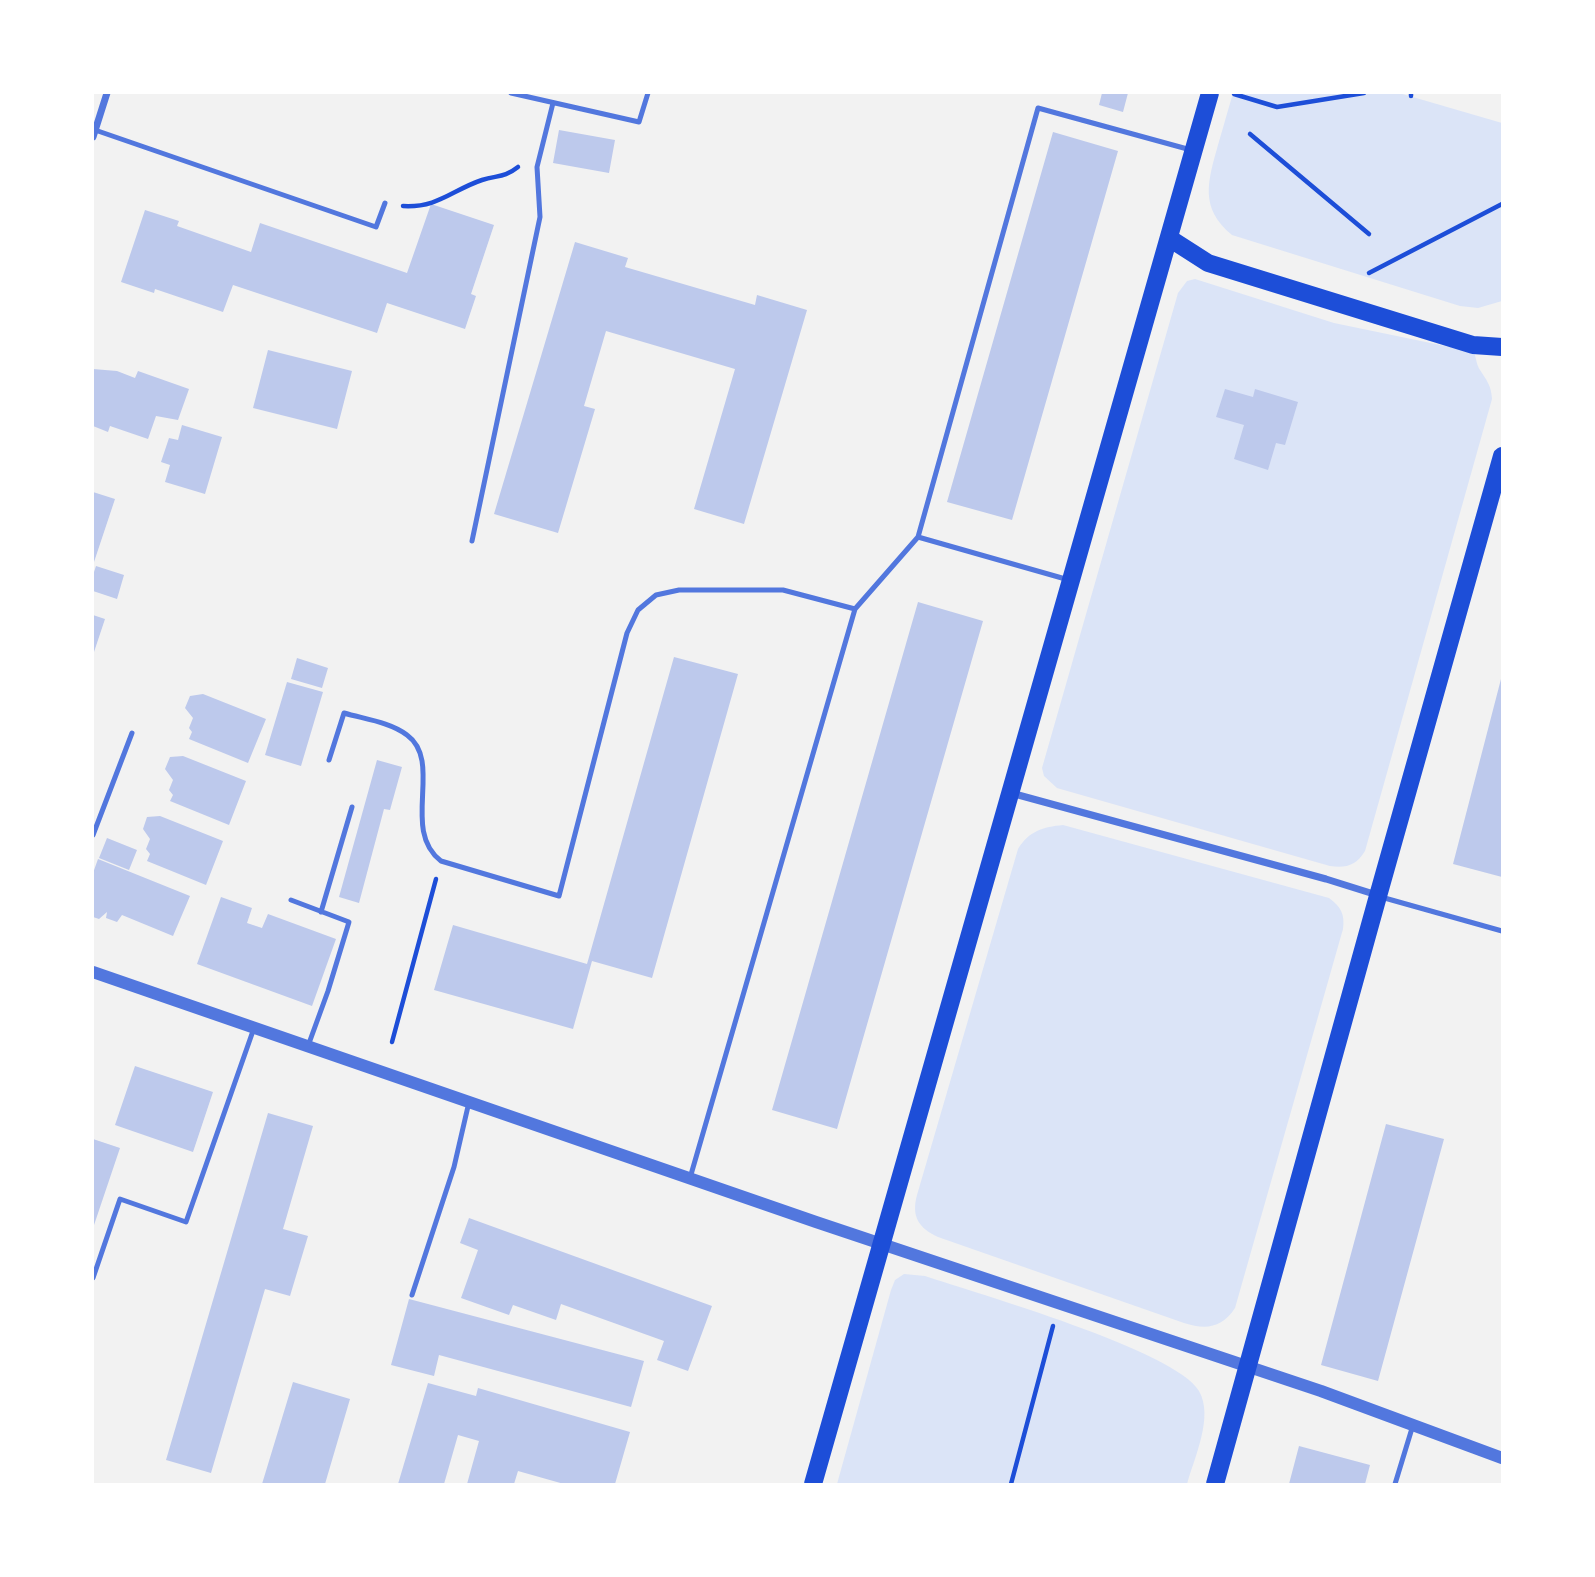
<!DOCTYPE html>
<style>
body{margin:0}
#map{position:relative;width:1595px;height:1577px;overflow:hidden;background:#f2f2f2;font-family:Raleway,sans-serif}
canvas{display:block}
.frame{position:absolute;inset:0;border:94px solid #fff;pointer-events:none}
</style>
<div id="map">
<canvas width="1595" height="1577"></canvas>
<div class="frame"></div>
</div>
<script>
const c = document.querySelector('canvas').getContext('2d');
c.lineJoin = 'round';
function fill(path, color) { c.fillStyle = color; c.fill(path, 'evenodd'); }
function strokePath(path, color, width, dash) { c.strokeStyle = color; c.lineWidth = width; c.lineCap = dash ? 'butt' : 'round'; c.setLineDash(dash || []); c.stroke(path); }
const green = new Path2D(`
 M 1233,93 L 1399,93 L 1502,123 L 1502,301 L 1478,308 L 1460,306 L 1232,235 C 1199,208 1208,181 1218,145 C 1223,128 1228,110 1233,93 Z
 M 1195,279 L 1334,323 L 1474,352 C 1476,358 1477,366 1480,370 C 1487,381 1491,385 1492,399 L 1365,851 C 1356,866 1346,868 1330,866 L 1057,788 L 1044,776 L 1042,768 L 1178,293 L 1187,281 Z
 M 1063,825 L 1329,898 C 1341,907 1345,914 1343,929 L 1235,1308 C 1222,1328 1206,1330 1184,1323 L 938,1237 C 919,1228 911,1217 917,1195 L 1018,849 C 1029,831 1043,827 1063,825 Z
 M 904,1274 L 925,1276 C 976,1293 1177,1351 1199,1391 C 1214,1417 1194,1458 1187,1484 L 837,1484 L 891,1290 L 895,1280 Z`);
const building = new Path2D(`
 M 1102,93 L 1128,93 L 1123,112 L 1099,105 Z
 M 559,130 L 615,140 L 609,173 L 553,163 Z
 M 1053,132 L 1118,151 L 1012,520 L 947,502 Z
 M 431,204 L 494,225 L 471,294 L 476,296 L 465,329 L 387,303 L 377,333 L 233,285 L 223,312 L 155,289 L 154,293 L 121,282 L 145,210 L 179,221 L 177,226 L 251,252 L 260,223 L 407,273 Z
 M 575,242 L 628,258 L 625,267 L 755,305 L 757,295 L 807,310 L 744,524 L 694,509 L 735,369 L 606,331 L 584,406 L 595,409 L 558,533 L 494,514 Z
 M 268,350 L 352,371 L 337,429 L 253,408 Z
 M 93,369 L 117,371 L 135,378 L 138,371 L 189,389 L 178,420 L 156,416 L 148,439 L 110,426 L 108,432 L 93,426 Z
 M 1225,389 L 1253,397 L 1255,389 L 1298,402 L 1285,445 L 1276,443 L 1268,470 L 1234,459 L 1244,425 L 1216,417 Z
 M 182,425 L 222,437 L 205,494 L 165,482 L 170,465 L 161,462 L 169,438 L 178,440 Z
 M 93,492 L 115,499 L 93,565 Z
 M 96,566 L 124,575 L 117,599 L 93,591 L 93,575 Z
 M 918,602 L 983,621 L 837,1129 L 772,1110 Z
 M 93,615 L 105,619 L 93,655 Z
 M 674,657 L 738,674 L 652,978 L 592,961 L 573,1029 L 434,990 L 453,925 L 587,964 Z
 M 297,658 L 328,668 L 322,688 L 291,679 Z
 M 1501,679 L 1502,679 L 1502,877 L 1453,864 Z
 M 287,682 L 323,692 L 301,766 L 265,755 Z
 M 203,694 L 266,719 L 248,763 L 189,739 L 192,732 L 189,728 L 193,718 L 185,708 L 190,696 Z
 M 183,756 L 246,781 L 229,825 L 170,801 L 173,795 L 169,790 L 173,780 L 165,769 L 170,757 Z
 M 377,760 L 402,767 L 390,810 L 384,809 L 359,903 L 339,897 Z
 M 160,816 L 223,841 L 206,885 L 147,861 L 150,854 L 146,849 L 150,839 L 143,829 L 147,817 Z
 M 107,838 L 137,850 L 129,870 L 99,858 Z
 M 98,859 L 190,896 L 173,936 L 122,915 L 117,922 L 106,918 L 107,912 L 99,919 L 93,917 L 93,873 Z
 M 221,897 L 252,908 L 247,923 L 262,928 L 268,914 L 336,939 L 312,1006 L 197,964 Z
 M 135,1066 L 213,1092 L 193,1152 L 115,1125 Z
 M 268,1113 L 313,1126 L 283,1229 L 308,1236 L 290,1296 L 265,1289 L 211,1473 L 166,1460 Z
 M 1386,1124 L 1444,1139 L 1378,1381 L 1321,1365 Z
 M 93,1139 L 120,1148 L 93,1228 Z
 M 469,1218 L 712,1306 L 688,1371 L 657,1360 L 664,1341 L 561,1304 L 556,1320 L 513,1305 L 509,1315 L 461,1298 L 478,1250 L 460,1243 Z
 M 409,1299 L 644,1361 L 631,1407 L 439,1355 L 434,1376 L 391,1365 Z
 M 293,1382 L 350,1399 L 325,1484 L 262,1484 Z
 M 428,1383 L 476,1396 L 478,1388 L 630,1432 L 615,1484 L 564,1484 L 518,1471 L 514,1484 L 467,1484 L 479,1441 L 458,1435 L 444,1484 L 398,1484 Z
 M 1299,1446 L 1370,1465 L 1365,1484 L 1289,1484 Z`);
const path = new Path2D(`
 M 1234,94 L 1277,107 L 1364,93
 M 1411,96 L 1411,93
 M 1250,134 L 1369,234
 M 403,206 C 438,208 452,190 482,180 C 498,175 504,178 518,167
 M 1369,273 L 1502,204
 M 392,1042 L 436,879
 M 1011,1484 L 1053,1326`);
const service = new Path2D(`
 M 511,93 L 639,122 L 648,93
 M 95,130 L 376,227 L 385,203
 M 918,537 L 1069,580
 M 472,541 L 540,217 L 537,167 L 553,103
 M 855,609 L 918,537 L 1038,108 L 1191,150
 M 329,760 L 344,713 C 364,719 390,722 407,735 C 444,762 400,830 441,861 L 559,896 L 627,633 L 638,610 L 656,595 L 679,590 L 783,590 L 855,609 L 690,1178
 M 93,835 L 132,733
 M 1381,897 L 1502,931
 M 291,900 L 349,922 L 328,991 L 308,1046
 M 321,912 L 352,807
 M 93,1278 L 120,1199 L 186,1222 L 254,1028
 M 412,1295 L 454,1167 L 469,1102
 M 1395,1484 L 1413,1425`);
const minor = new Path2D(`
 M 93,137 L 107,93
 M 1011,793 L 1326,879 L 1377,895`);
const tertiary = new Path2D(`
 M 93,972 L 816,1222 L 1321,1391 L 1502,1458`);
const primary = new Path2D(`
 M 1169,238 L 1208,263 L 1473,345 L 1502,347
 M 813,1484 L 1210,93
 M 1215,1484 L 1378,896 L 1502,456`);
fill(green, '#dbe4f7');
fill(building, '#bdc9ec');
strokePath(path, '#1d4ed8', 4.5);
strokePath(service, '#5277de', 5);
strokePath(minor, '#5277de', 7);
strokePath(tertiary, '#5277de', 12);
strokePath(primary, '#1d4ed8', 18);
</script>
